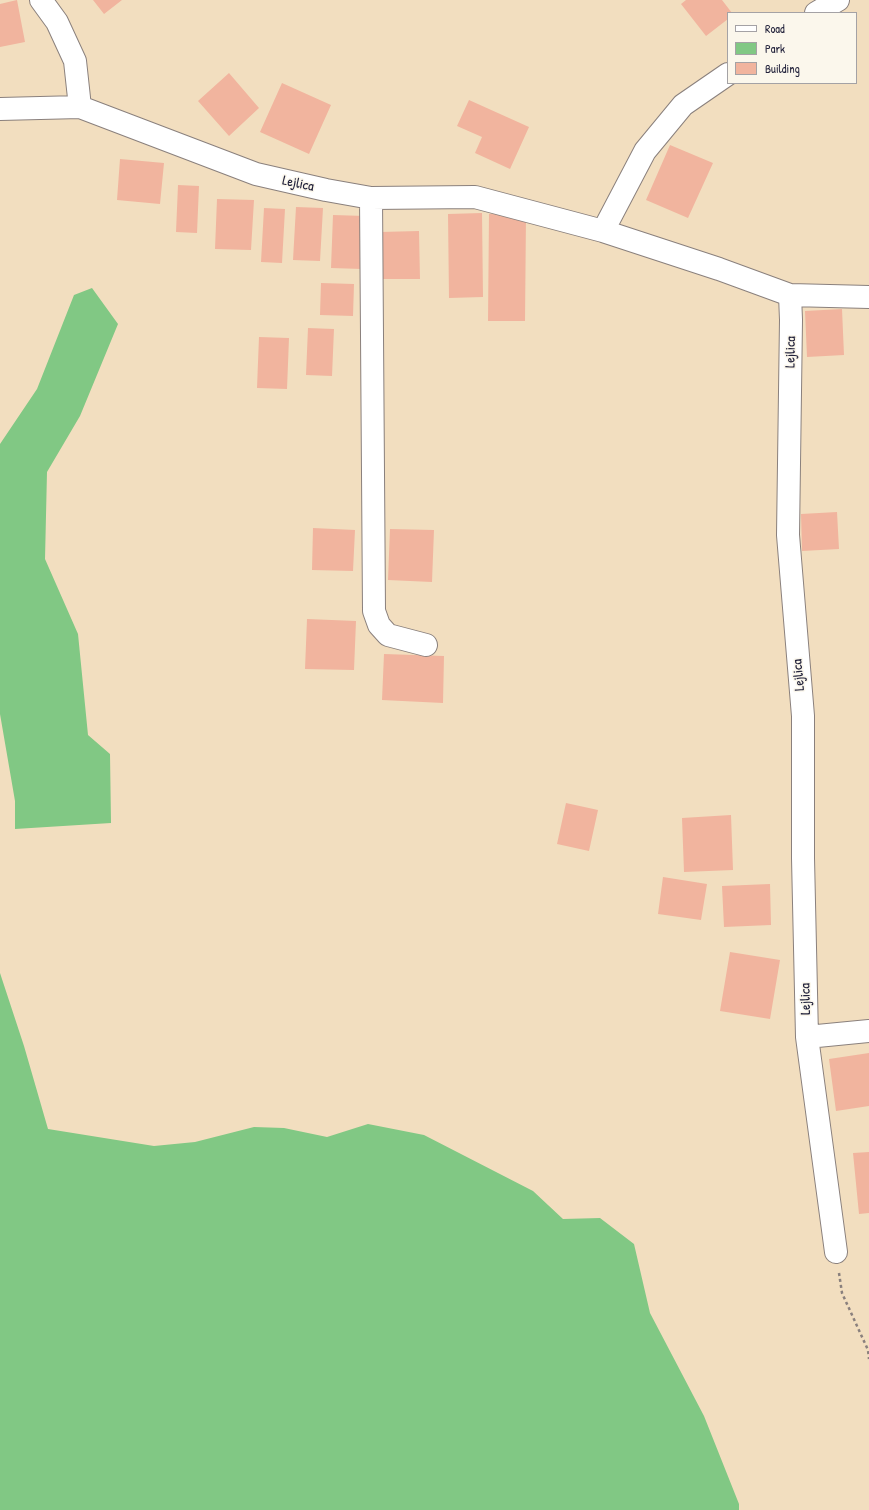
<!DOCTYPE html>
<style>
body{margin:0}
#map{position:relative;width:869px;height:1510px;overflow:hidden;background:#f2debf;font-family:"Patrick Hand",sans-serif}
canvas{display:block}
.legend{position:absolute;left:727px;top:12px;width:130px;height:72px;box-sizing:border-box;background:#fbf7ec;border:1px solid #a4a2a5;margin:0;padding:5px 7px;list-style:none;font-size:12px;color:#22223b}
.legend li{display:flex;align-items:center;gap:8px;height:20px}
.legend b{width:20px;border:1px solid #a4a2a5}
</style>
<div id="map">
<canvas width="869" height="1510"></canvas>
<ul class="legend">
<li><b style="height:5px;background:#fff"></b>Road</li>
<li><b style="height:11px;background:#81c884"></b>Park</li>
<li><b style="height:11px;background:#f1b49e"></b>Building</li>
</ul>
</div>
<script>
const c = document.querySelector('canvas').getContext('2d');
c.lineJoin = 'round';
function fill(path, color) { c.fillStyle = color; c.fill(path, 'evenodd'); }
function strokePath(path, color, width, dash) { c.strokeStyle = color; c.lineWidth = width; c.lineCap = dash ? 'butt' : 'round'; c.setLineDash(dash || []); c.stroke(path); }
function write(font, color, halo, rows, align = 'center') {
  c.font = font + ' "Patrick Hand",sans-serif'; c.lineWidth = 3; c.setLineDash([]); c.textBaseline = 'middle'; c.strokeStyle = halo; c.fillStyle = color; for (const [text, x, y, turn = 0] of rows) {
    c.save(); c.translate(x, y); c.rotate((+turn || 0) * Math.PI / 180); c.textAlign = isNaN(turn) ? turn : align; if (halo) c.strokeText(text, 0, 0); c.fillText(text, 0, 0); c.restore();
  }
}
const green = new Path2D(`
 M 92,288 L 118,324 L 80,416 L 47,472 L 45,559 L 78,634 L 88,735 L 110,754 L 111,823 L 15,829 L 15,801 L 0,714 L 0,444 L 37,389 L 74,295 Z
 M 0,973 L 24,1046 L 48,1129 L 154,1146 L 195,1142 L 254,1127 L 284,1128 L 327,1137 L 368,1124 L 424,1135 L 533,1191 L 563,1219 L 600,1218 L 634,1244 L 650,1313 L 704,1416 L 739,1504 L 739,1510 L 0,1510 Z`);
const building = new Path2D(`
 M 17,0 L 25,42 L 0,47 L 0,4 Z
 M 93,0 L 122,0 L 104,14 Z
 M 686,0 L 722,0 L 732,13 L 728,13 L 728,19 L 706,36 L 681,4 Z
 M 229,73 L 259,108 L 229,136 L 198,101 Z
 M 282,83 L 331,105 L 309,154 L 260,132 Z
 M 469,100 L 529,127 L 510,169 L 475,153 L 482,137 L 457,126 Z
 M 670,145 L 713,163 L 688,218 L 646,200 Z
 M 120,159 L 164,163 L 160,204 L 117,200 Z
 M 178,185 L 199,186 L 197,233 L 176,232 Z
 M 217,199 L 254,200 L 251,250 L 215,249 Z
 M 296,207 L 323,208 L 320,261 L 293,260 Z
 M 264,208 L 285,209 L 282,263 L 261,262 Z
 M 482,213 L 483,297 L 449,298 L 448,214 Z
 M 489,214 L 526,215 L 525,321 L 488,321 Z
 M 333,215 L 365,216 L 362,269 L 331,268 Z
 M 419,231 L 420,279 L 381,279 L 380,232 Z
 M 321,283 L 354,284 L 353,316 L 320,315 Z
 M 842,309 L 844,355 L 807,357 L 805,311 Z
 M 308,328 L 334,329 L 332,376 L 306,375 Z
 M 259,337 L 289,338 L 287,389 L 257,388 Z
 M 837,512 L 839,549 L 802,551 L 801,514 Z
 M 313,528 L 355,530 L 353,571 L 312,570 Z
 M 390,529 L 434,530 L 432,582 L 388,580 Z
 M 307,619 L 356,621 L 354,670 L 305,669 Z
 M 384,654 L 444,656 L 443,703 L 382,700 Z
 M 566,803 L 598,810 L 589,851 L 557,844 Z
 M 731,815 L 733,870 L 684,872 L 682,818 Z
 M 663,877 L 707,884 L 701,920 L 658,914 Z
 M 770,884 L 771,925 L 724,927 L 722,886 Z
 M 730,952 L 780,960 L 770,1019 L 720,1011 Z
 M 869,1053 L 869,1106 L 836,1111 L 829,1059 Z
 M 869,1152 L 869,1213 L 859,1214 L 853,1153 Z`);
const path = new Path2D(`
 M 839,1273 L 842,1293 L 868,1350 L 869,1359`);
const street = new Path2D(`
 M 41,0 L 57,22 L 75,61 L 80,107
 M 816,13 L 838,0
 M 0,109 L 80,107 L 256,174 L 326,190 L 371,198 L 475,197 L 603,231 L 719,269 L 790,295 L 791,320 L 788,535 L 803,716 L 803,858 L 807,1037 L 836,1252
 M 371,198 L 374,611 L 379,625 L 388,635 L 426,645
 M 603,231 L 645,151 L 683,105 L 728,74
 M 790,295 L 869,297
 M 807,1037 L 869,1031`);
const streetNames = [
 ["Lejlica",298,184,12],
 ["Lejlica",791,352,-89],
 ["Lejlica",799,675,-95],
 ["Lejlica",806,999,-91]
];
fill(green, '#81c884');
fill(building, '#f1b49e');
strokePath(street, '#8a807d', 24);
strokePath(path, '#8a807d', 2.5, [3, 3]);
strokePath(street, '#fff', 22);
write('14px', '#22223b', '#fbf7ec', streetNames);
</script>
